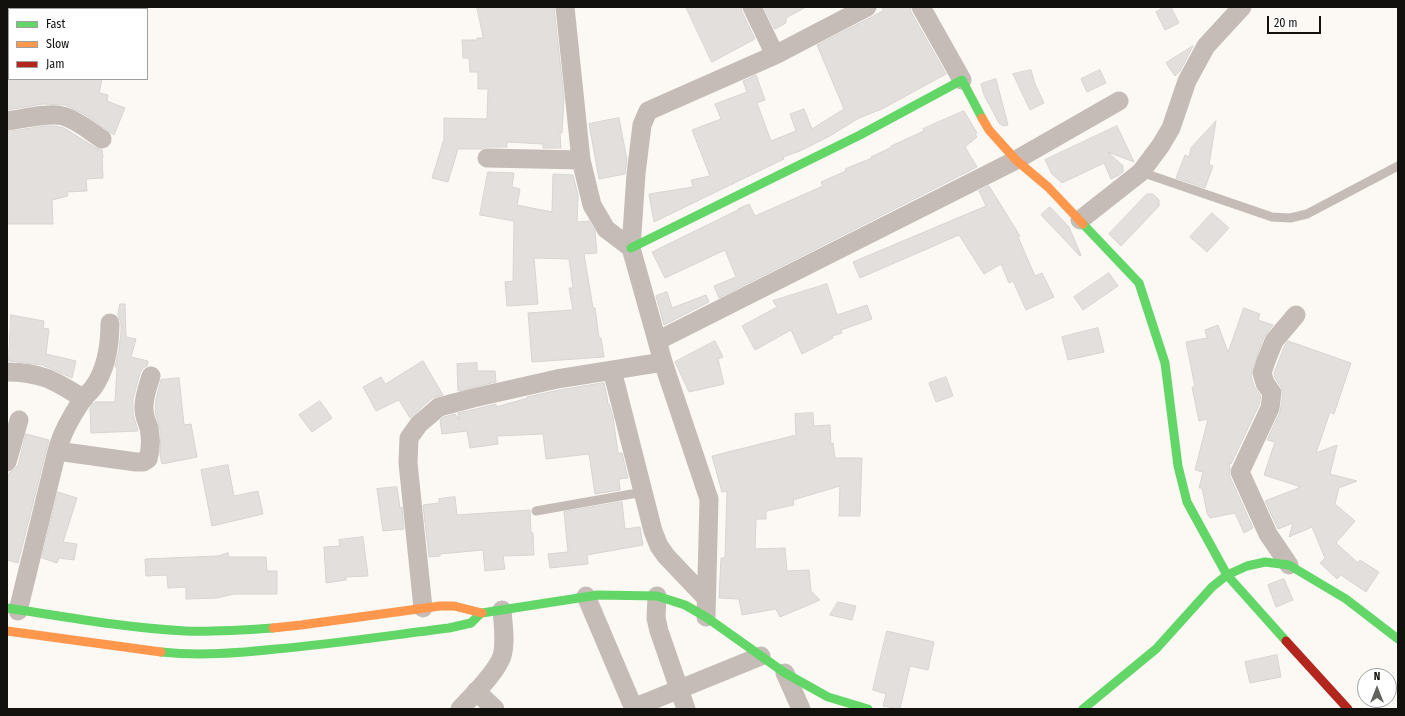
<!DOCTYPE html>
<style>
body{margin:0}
#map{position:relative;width:1405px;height:716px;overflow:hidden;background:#fcf9f5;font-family:"Fira Sans Condensed",sans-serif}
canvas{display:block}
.frame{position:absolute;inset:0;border:8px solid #12110e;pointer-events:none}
.legend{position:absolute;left:8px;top:8px;width:140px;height:72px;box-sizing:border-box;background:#fff;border:1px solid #a0a09f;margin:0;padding:5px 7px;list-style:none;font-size:12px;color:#12110e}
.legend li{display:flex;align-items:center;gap:8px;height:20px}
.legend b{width:20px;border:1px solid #a0a09f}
.north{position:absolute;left:1357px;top:668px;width:40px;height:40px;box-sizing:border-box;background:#fff;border:1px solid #a0a09f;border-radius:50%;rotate:0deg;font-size:11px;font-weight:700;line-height:16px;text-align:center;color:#12110e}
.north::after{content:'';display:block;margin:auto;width:14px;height:18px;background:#64625f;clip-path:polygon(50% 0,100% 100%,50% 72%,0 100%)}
.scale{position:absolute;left:1267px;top:16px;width:54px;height:18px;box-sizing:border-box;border:2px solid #12110e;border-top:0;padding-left:5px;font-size:12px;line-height:14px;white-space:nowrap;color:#12110e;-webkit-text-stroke:3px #fff;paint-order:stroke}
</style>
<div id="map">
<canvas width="1405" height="716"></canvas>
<div class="frame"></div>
<ul class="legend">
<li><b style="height:5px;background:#63d668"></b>Fast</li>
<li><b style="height:5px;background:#ff974d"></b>Slow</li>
<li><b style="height:5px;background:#b3261e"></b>Jam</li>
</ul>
<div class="north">N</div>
<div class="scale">20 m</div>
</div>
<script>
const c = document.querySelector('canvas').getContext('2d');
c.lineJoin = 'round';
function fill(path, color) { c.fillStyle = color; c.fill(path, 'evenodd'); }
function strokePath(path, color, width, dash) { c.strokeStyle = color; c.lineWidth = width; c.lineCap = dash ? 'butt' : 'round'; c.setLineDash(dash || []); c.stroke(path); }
const building = new Path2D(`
 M 477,7 L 554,7 L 564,98 L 562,133 L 560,133 L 561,148 L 543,148 L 543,144 L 507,142 L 507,147 L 487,147 L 481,149 L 458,149 L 448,182 L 432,178 L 444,139 L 444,118 L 487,119 L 488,89 L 478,89 L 478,72 L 470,72 L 469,58 L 463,58 L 462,40 L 477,40 L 477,38 L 483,38 Z
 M 686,7 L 741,7 L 742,12 L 755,39 L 712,62 Z
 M 764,7 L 806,7 L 786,18 L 786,23 L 775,29 Z
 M 882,7 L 910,7 L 911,12 L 946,74 L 882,109 L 859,118 L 828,137 L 800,151 L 783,157 L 784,159 L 654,222 L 649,194 L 693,187 L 691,180 L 710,176 L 692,130 L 721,119 L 715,104 L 747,92 L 743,81 L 756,75 L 765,100 L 757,103 L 771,141 L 796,131 L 790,114 L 804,109 L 812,129 L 844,109 L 817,45 L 883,11 Z
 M 1165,7 L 1171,7 L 1179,23 L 1165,30 L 1156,12 Z
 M 1193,46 L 1180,71 L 1175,76 L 1166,63 Z
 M 1031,70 L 1035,84 L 1044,103 L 1030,110 L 1013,74 Z
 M 1100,70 L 1106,83 L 1087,92 L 1081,79 Z
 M 7,79 L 102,79 L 99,93 L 108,95 L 107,101 L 125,108 L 114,135 L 84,114 L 65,105 L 43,104 L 7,110 Z
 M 996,79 L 1008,125 L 1003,126 L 999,123 L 984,95 L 981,84 Z
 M 964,111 L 977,133 L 975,134 L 977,137 L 965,147 L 977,167 L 719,298 L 714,286 L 736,277 L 725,250 L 665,278 L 652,252 L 742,208 L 738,209 L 749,204 L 755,216 L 823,186 L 821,182 L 846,171 L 845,169 L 872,158 L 871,157 L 892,147 L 891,146 L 924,131 L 923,129 Z
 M 619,118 L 627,160 L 625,174 L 599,179 L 589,124 Z
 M 1216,121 L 1209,165 L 1213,166 L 1205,188 L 1176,178 L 1185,155 L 1189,157 L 1191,148 Z
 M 45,126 L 56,126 L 64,128 L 96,148 L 102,150 L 103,158 L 102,158 L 103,178 L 86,179 L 87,191 L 67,192 L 68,196 L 52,200 L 53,224 L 7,224 L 7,132 Z
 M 1117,126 L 1134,162 L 1108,152 L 1123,166 L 1123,172 L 1119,175 L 1111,179 L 1104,163 L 1062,183 L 1052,174 L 1045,160 Z
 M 488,172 L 514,173 L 512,187 L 520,189 L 517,205 L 552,212 L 553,174 L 573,175 L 578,195 L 577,222 L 589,221 L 595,231 L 597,253 L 584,254 L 593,308 L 595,308 L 599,338 L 601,338 L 604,357 L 532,362 L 528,313 L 573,310 L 569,288 L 573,288 L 569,259 L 534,258 L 538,304 L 507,306 L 505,282 L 513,281 L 514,221 L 480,215 Z
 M 989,186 L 1020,236 L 1018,237 L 1035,276 L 1042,273 L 1054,297 L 1026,310 L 1013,281 L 1009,283 L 1001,264 L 984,274 L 959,235 L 860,278 L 853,262 L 986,206 L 979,191 Z
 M 1147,194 L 1153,194 L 1159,200 L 1159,206 L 1121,246 L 1109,234 Z
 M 1050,207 L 1069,227 L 1081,255 L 1080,256 L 1041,215 Z
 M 1212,213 L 1229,228 L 1207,252 L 1190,237 Z
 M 1109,273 L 1118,286 L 1083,310 L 1074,297 Z
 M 827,284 L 837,315 L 867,305 L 872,319 L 841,330 L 842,333 L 832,336 L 833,338 L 802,354 L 791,330 L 755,350 L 742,326 L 777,307 L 773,301 Z
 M 667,292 L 672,308 L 706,295 L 709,302 L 664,325 L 656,296 Z
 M 120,304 L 125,304 L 126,337 L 136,339 L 131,357 L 148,361 L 147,366 L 143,368 L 140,373 L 133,399 L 133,414 L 138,431 L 91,433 L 90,408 L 94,403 L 95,402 L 115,402 L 117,367 L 115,367 L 119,350 L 121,332 L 121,323 L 118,315 Z
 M 1244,308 L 1260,314 L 1258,320 L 1273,325 L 1264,337 L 1252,370 L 1251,376 L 1254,386 L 1261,396 L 1259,405 L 1231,464 L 1229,463 L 1230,467 L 1229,472 L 1230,477 L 1253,528 L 1244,533 L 1235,513 L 1210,518 L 1207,513 L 1202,488 L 1199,488 L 1203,472 L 1195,470 L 1208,419 L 1199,421 L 1192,387 L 1195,387 L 1186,342 L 1207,338 L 1205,330 L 1218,325 L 1228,352 Z
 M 11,315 L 44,321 L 43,328 L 49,329 L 46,354 L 76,361 L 72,378 L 52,369 L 42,365 L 9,361 Z
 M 1098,328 L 1104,352 L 1068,360 L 1062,337 Z
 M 715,341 L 723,357 L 718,359 L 724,384 L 689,392 L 675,362 Z
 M 1288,341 L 1351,363 L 1334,414 L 1330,412 L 1316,453 L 1337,445 L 1330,474 L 1357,481 L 1339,488 L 1335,504 L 1355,521 L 1336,543 L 1358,563 L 1360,560 L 1379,572 L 1366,592 L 1341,575 L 1337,579 L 1320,563 L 1325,558 L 1312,527 L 1289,537 L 1293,523 L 1278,529 L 1265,501 L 1301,487 L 1264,475 L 1275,442 L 1267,440 L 1280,412 L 1283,394 L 1281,387 L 1275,378 L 1274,373 L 1284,347 Z
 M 423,361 L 443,395 L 432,398 L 410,418 L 399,400 L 376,411 L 363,387 L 381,377 L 385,384 Z
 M 477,363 L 477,371 L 495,371 L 496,382 L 458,391 L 457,364 Z
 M 946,377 L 953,396 L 936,402 L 929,383 Z
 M 179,378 L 184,425 L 191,424 L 197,457 L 162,464 L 160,455 L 161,434 L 155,411 L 156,399 L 161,380 Z
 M 604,383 L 607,397 L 608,404 L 609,404 L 613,417 L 618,453 L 622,453 L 628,478 L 619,479 L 620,490 L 595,494 L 589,454 L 546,459 L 543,434 L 497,436 L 498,444 L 470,448 L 467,431 L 442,434 L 440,420 L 444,417 L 455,414 L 459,420 L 458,413 L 476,409 L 496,404 L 496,407 L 528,398 L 527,397 L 559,390 Z
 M 320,401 L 332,418 L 312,432 L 299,415 Z
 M 813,413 L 814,426 L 830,425 L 831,444 L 833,443 L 835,458 L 862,458 L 860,516 L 839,516 L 840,486 L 793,500 L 794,505 L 766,511 L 766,519 L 756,519 L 755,549 L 785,548 L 787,571 L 809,570 L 811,591 L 820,600 L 780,617 L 776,609 L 742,615 L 739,599 L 719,598 L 721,558 L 725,558 L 727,491 L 722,492 L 712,456 L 796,435 L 795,414 Z
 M 26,434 L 49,440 L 18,563 L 7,560 L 7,482 L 9,473 L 14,470 L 18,465 Z
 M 228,465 L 234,496 L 258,491 L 263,514 L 212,526 L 201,470 Z
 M 397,487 L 400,508 L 402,507 L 404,529 L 383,531 L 377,489 Z
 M 58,492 L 77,498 L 63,542 L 77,544 L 74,560 L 59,558 L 57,563 L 42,558 Z
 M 455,497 L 457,515 L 530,510 L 531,533 L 533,533 L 534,555 L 503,556 L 505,569 L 485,571 L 483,550 L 440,554 L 440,556 L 429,557 L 423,505 L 439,503 L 439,499 Z
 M 622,502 L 625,529 L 640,527 L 643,545 L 587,555 L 588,564 L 550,568 L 548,554 L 568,552 L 564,512 Z
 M 363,537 L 368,576 L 346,577 L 346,580 L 326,583 L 324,547 L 340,546 L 339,540 Z
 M 228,553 L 229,557 L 266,557 L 267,571 L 277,571 L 277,594 L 234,594 L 217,598 L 186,599 L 186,587 L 168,588 L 167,575 L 146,576 L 145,559 L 218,556 Z
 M 1284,579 L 1293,600 L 1276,607 L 1268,585 Z
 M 838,602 L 856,606 L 852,620 L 830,615 Z
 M 887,631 L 934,642 L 928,670 L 910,666 L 900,709 L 883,706 L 886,694 L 873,690 Z
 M 1277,655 L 1281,677 L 1250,683 L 1245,662 Z`);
const lane = new Path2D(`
 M 1141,172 L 1272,217 L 1290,218 L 1307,214 L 1398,166
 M 536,511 L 643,492`);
const street = new Path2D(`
 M 565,7 L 581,160 L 592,205 L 606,229 L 631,248
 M 752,7 L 775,55
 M 921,7 L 962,80
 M 7,121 C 22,119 50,112 63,116 C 77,120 90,131 102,139
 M 487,158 L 581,160
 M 1080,220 L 1141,172 L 1161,145 L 1171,128 L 1187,81 L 1206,46 L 1242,7
 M 657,341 L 1016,160 L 1119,101
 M 612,370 L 653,531 L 659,546 L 666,556 L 706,598
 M 7,372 C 42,372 55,381 84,399
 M 57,451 C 62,432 72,415 83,399 C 86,395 90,392 93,388 C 106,370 110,345 110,323
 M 7,462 L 19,420
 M 1289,565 L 1268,534 L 1240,472 L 1270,408 L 1272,393 L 1265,383 L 1262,373 L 1266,361 L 1274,341 L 1296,315
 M 586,596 L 634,709
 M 657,596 L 656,618 L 659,631 L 686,709
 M 423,608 L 408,463 L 409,438 L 419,424 L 439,407 L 473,398 L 557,379 L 663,362
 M 18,611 L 57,451 L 136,462 L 143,462 L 148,459 C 151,449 151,438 149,428 C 147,422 144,416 144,410 C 143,398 148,387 151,376
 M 706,617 L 709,499 L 663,362 L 631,248 L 636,174 L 642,125 L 648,111 L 775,55 L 867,7
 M 785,673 L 801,709
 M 476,691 L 495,709
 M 633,708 L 761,656
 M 460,709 C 472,696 497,672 502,656 C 506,642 503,624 502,610`);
const fast = new Path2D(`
 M 1083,224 L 1139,283 L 1165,363 L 1178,466 L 1187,502 L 1227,575 L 1286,641
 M 631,248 L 860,135 L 962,80 L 982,118
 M 7,608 C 66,617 126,628 185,631 C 215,632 244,630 273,628
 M 482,613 L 598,595 L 657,596 L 685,605 L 706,617 L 785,673 L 828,697 L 868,709
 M 161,652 C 200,656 238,653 276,649 C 334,644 392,635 449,628 L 471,623 L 481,613
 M 1083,709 L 1156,649 L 1212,587 L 1227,575 L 1247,566 L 1265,562 L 1289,565 L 1346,599 L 1398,639`);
const slow = new Path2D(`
 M 982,118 L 989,130 L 1016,160 L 1048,187 L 1083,224
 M 273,628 L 301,625 L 440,606 L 454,606 L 482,613
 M 7,631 L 161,652`);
const jam = new Path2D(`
 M 1286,641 L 1348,709`);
fill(building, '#e3dfdd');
strokePath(building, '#d7d4d1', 1);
strokePath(lane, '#c5bcb7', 9);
strokePath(street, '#c5bcb7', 19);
strokePath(fast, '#63d668', 9);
strokePath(slow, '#ff974d', 9);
strokePath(jam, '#b3261e', 9);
</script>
